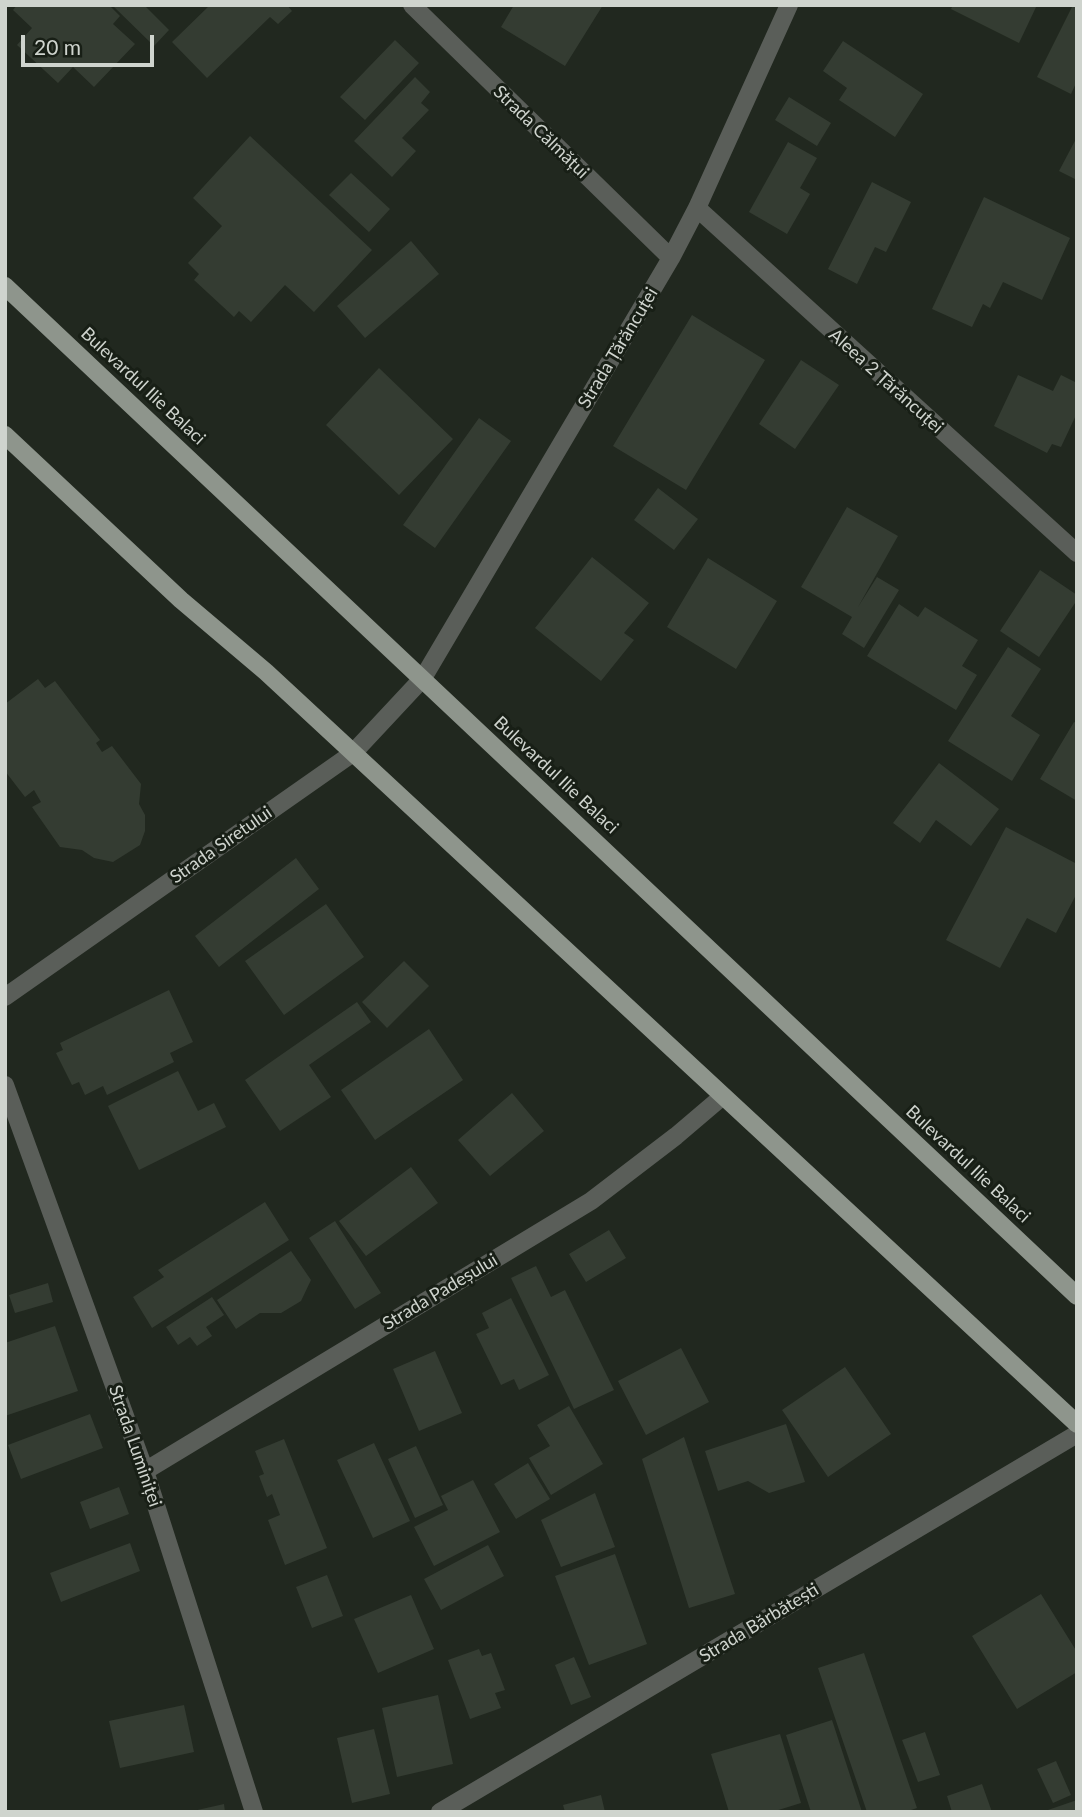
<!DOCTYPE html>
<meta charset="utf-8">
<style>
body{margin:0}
#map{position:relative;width:1082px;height:1817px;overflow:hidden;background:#21281f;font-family:Lato,sans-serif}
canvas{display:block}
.frame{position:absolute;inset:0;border:7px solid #cfd4ce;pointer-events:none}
.scale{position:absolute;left:21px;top:35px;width:133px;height:32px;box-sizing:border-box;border:4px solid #cfd4ce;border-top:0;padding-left:9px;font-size:21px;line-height:24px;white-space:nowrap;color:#cfd4ce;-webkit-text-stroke:5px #181f16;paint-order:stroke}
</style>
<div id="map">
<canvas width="1082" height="1817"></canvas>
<div class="frame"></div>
<div class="scale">20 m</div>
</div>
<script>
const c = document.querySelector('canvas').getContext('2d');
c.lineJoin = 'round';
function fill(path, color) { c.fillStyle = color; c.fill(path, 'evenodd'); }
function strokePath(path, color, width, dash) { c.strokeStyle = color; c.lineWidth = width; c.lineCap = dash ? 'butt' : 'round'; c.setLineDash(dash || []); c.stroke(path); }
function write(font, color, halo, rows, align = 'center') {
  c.font = font + ' Lato,sans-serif'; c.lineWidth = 6; c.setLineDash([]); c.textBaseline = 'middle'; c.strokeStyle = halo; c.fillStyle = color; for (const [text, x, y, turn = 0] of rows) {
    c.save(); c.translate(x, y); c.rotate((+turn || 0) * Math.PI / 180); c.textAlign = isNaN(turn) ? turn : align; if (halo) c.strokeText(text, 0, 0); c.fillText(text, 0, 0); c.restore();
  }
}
const building = new Path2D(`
 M 17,5 L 109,5 L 120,16 L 113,24 L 135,44 L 94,87 L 73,67 L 58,83 L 17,45 L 32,28 L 13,10 Z
 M 112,5 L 144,5 L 169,30 L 154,46 Z
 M 210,5 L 287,5 L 292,11 L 278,24 L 270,17 L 207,78 L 172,42 Z
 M 514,5 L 603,5 L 565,66 L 501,27 Z
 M 953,5 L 1037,5 L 1019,43 L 951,9 Z
 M 1073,5 L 1077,5 L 1077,81 L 1071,94 L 1037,77 Z
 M 395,40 L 419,63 L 365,120 L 340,97 Z
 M 843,41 L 923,94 L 895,137 L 839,100 L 847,88 L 823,71 Z
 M 415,77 L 430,92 L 421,103 L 429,110 L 402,138 L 416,151 L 392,177 L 354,141 Z
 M 789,97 L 831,123 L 817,146 L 775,120 Z
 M 250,136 L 372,250 L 314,312 L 285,285 L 251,322 L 239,311 L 234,317 L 194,280 L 199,274 L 188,263 L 222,226 L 193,198 Z
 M 1077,137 L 1077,180 L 1059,171 Z
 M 788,142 L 817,158 L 800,188 L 810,194 L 787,234 L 749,212 Z
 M 351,173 L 390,209 L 369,232 L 329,195 Z
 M 872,182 L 911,202 L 886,252 L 875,247 L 857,284 L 828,269 Z
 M 984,197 L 1070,238 L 1042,300 L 1003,282 L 990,308 L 983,304 L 972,327 L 932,309 Z
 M 411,241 L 439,274 L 365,338 L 337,306 Z
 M 692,315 L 765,360 L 686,490 L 613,446 Z
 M 801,360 L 839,385 L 795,449 L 759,424 Z
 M 379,368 L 453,439 L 399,495 L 326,425 Z
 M 1018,375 L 1053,391 L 1061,375 L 1077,383 L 1077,413 L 1061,447 L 1052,444 L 1047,453 L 994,426 Z
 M 479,418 L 511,441 L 435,548 L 403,525 Z
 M 658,488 L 698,519 L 674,550 L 634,520 Z
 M 847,507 L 898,536 L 858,607 L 877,577 L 899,590 L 864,648 L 842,634 L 852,617 L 801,587 Z
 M 592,557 L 649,603 L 624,633 L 634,640 L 601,681 L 535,628 Z
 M 708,558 L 777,601 L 736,669 L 667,627 Z
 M 1040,570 L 1077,595 L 1077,600 L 1039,657 L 1000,631 Z
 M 899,604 L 918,617 L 925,607 L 978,640 L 962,666 L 977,675 L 956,710 L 867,656 Z
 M 1008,647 L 1041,669 L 1011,716 L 1040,735 L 1012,781 L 948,741 Z
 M 38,679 L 45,688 L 55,681 L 100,740 L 96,743 L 102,752 L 112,746 L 141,784 L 139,804 L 145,815 L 145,831 L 140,845 L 113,862 L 94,858 L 82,850 L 60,847 L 32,807 L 41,802 L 34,790 L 25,797 L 5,771 L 5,704 Z
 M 1074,722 L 1077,723 L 1077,801 L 1040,779 Z
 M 939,763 L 999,809 L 971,846 L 936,820 L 920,843 L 893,823 Z
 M 1006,827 L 1077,864 L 1077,893 L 1056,933 L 1027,918 L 1000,968 L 946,940 Z
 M 296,858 L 319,889 L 219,967 L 195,936 Z
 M 326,904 L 364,957 L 284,1015 L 245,961 Z
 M 404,961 L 429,986 L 387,1028 L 362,1002 Z
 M 169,990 L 193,1042 L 170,1053 L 174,1062 L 107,1095 L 103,1086 L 85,1095 L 79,1082 L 72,1085 L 56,1053 L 63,1050 L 60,1043 Z
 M 357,1002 L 371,1022 L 309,1065 L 331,1097 L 280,1131 L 245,1080 Z
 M 429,1029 L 463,1080 L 375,1140 L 341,1090 Z
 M 178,1071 L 198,1111 L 214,1103 L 226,1127 L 139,1170 L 108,1106 Z
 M 512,1093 L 544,1131 L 490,1176 L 458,1140 Z
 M 411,1167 L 438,1203 L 366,1256 L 339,1221 Z
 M 265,1202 L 289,1240 L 152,1328 L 133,1297 L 164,1277 L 158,1270 Z
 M 335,1221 L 381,1293 L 355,1309 L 309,1238 Z
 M 609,1230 L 626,1258 L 586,1282 L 569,1254 Z
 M 291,1251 L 311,1280 L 301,1301 L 281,1313 L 260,1313 L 236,1329 L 217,1300 Z
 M 536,1266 L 551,1297 L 565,1290 L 614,1390 L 574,1409 L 511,1278 Z
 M 48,1283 L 53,1302 L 15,1313 L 9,1295 Z
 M 212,1297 L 224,1315 L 206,1327 L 212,1336 L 197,1346 L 190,1337 L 178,1345 L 166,1327 Z
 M 511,1298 L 549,1375 L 519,1390 L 514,1379 L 501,1385 L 476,1334 L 489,1328 L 482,1313 Z
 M 55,1326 L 78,1391 L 5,1416 L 5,1343 Z
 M 681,1348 L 709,1402 L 646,1435 L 618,1381 Z
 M 435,1351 L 462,1413 L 419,1431 L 393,1369 Z
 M 845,1367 L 891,1434 L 828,1477 L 782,1410 Z
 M 569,1406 L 603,1464 L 551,1495 L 529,1458 L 550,1446 L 537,1425 Z
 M 90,1414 L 103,1448 L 21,1479 L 8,1445 Z
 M 786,1424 L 805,1482 L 769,1493 L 748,1481 L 718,1491 L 705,1451 Z
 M 684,1437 L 735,1594 L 689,1608 L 642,1459 Z
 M 284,1439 L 327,1548 L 285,1565 L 268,1520 L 280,1515 L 272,1494 L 267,1497 L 259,1476 L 264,1474 L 255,1451 Z
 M 374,1443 L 410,1521 L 373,1538 L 337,1460 Z
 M 416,1446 L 443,1505 L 415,1518 L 388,1459 Z
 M 528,1463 L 550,1499 L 516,1519 L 494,1484 Z
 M 473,1480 L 500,1532 L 434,1566 L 414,1527 L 448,1510 L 441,1496 Z
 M 119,1487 L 129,1514 L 90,1529 L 80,1502 Z
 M 595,1493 L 615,1547 L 561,1567 L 541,1520 Z
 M 130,1543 L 140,1571 L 61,1602 L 50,1573 Z
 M 488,1545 L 504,1576 L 441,1610 L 424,1579 Z
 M 615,1554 L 647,1644 L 589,1665 L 555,1576 Z
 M 327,1575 L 343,1616 L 312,1628 L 296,1587 Z
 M 1041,1594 L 1077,1652 L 1077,1672 L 1017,1709 L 972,1636 Z
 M 411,1595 L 434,1649 L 378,1673 L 354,1619 Z
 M 479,1649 L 482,1656 L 491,1653 L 505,1690 L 495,1693 L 501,1708 L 470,1719 L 448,1660 Z
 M 864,1653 L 917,1808 L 905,1812 L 867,1812 L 818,1668 Z
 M 574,1657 L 591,1697 L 571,1705 L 555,1665 Z
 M 438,1695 L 453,1764 L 397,1777 L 382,1708 Z
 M 184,1705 L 194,1752 L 120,1768 L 109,1721 Z
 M 832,1720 L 862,1812 L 811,1812 L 786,1735 Z
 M 374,1729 L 390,1794 L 352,1803 L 337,1738 Z
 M 925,1732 L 940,1775 L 918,1782 L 902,1740 Z
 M 780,1734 L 801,1803 L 772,1812 L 729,1812 L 711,1754 Z
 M 1056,1761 L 1071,1795 L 1053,1803 L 1037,1769 Z
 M 982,1784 L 992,1812 L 952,1812 L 947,1796 Z
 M 601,1795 L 605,1812 L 565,1812 L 563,1805 Z
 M 1077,1800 L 1077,1812 L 1045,1812 L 1045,1811 Z
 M 224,1804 L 225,1812 L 193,1812 L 193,1811 Z`);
const minor = new Path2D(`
 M 412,5 L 671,258
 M 697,208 L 1077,553
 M 5,997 L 353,753 L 423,678 L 671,258 L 697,208 L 789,5
 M 5,1085 L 145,1471 L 254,1812
 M 145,1471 L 591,1201 L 676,1136 L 723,1096
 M 440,1812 L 1077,1434`);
const major = new Path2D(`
 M 5,286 L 1077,1296
 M 5,435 L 181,600 L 266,672 L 1077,1424`);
const streetNames = [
 ["Strada Călmățui",541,132,44],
 ["Strada Țărăncuței",618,348,-59],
 ["Aleea 2 Țărăncuței",886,381,42],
 ["Bulevardul Ilie Balaci",143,386,43],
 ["Bulevardul Ilie Balaci",556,775,43],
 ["Strada Siretului",221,845,-35],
 ["Bulevardul Ilie Balaci",968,1164,43],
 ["Strada Padeșului",440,1292,-31],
 ["Strada Luminiței",135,1446,71],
 ["Strada Bărbătești",759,1623,-31]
];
fill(building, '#343c32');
strokePath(minor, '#5a5e59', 18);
strokePath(major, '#8e958c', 18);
write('18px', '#cfd4ce', '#181f16', streetNames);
</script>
